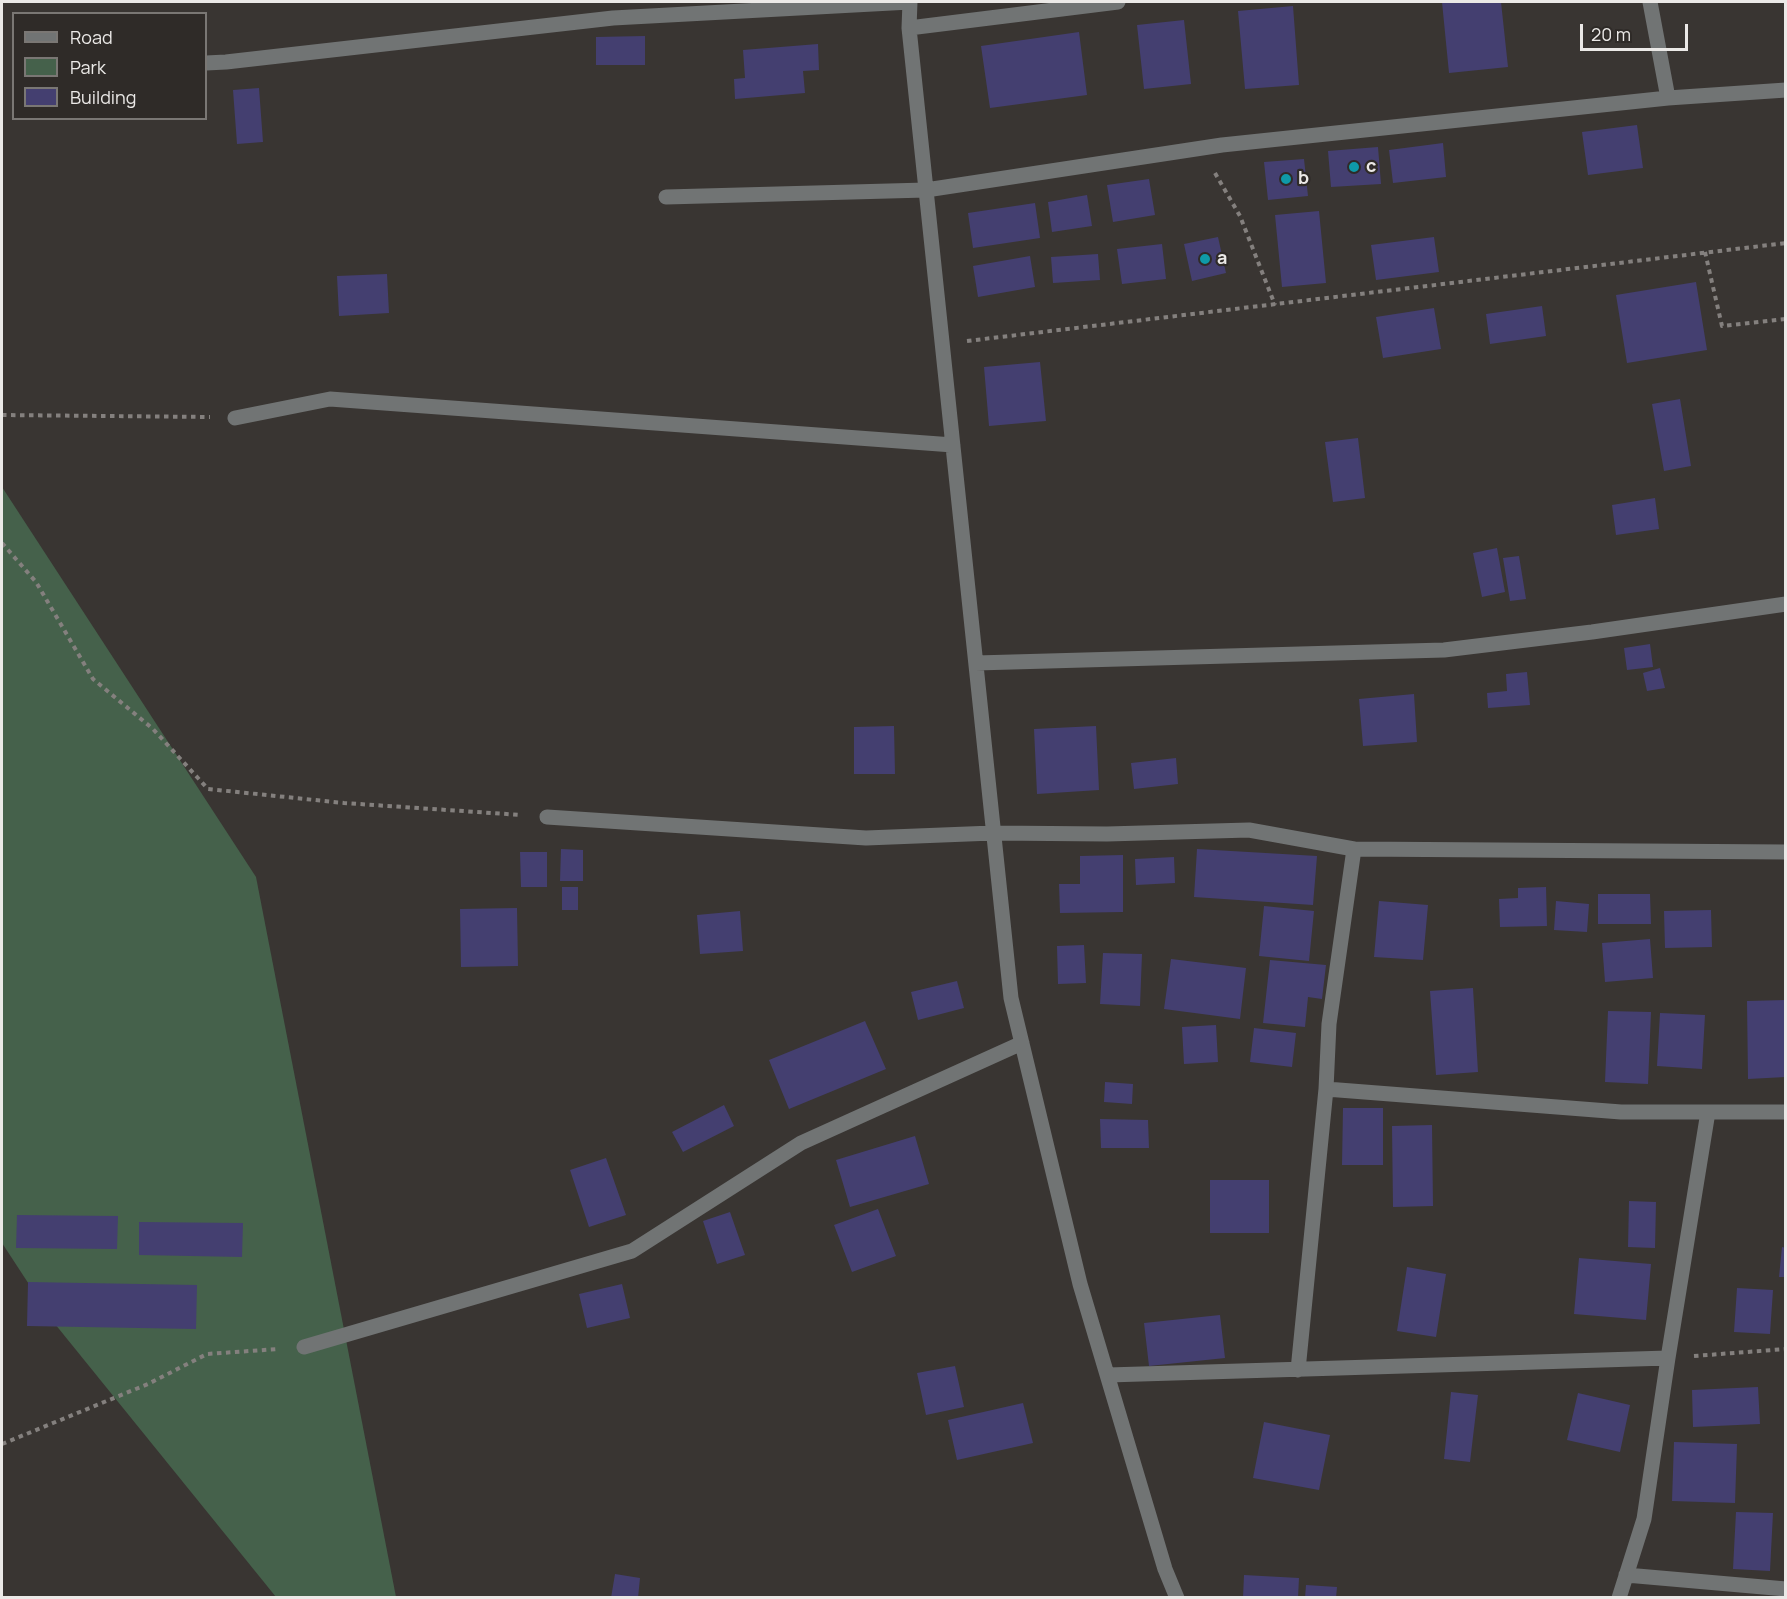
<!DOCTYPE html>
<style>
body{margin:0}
#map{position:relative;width:1787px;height:1599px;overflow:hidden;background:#393532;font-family:Manrope,sans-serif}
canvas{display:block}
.frame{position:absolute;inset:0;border:3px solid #ebe9e7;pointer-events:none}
.legend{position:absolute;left:12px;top:12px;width:195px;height:108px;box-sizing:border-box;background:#2f2b28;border:2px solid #7a7774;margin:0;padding:8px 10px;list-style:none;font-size:18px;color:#ebe9e7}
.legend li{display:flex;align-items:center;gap:12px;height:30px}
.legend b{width:30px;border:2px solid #7a7774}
.scale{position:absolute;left:1580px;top:24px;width:108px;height:27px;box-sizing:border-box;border:3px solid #ebe9e7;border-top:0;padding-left:8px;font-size:18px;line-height:21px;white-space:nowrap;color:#ebe9e7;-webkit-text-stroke:4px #2f2b28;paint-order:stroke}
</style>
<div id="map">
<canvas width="1787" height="1599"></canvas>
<div class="frame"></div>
<ul class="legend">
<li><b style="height:8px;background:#717474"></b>Road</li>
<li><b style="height:16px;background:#45614b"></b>Park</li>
<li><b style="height:16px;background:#443f70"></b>Building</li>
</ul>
<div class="scale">20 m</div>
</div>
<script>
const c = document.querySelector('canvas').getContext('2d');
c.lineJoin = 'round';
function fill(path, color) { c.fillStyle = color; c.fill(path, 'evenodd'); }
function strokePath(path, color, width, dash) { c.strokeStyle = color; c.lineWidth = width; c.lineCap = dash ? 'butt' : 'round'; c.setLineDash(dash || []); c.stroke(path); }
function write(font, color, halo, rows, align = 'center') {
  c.font = font + ' Manrope,sans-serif'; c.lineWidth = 4.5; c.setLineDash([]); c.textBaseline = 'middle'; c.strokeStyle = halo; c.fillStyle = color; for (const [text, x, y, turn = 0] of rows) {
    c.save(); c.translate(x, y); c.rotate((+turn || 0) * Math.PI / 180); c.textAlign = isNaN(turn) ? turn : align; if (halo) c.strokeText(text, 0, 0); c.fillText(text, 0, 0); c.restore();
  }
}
const green = new Path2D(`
 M 2,487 L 256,877 L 396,1597 L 276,1597 L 55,1324 L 2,1243 Z`);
const building = new Path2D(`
 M 1442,2 L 1501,2 L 1508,67 L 1449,73 Z
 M 1293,6 L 1299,85 L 1245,89 L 1238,11 Z
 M 1184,20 L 1191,84 L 1144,89 L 1137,25 Z
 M 1079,32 L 1087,95 L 990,108 L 981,46 Z
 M 645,36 L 645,65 L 596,65 L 596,37 Z
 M 818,44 L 819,70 L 803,71 L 805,93 L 735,99 L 734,79 L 745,78 L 743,50 Z
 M 259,88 L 263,142 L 237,144 L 233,90 Z
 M 1637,125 L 1643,168 L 1588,175 L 1582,132 Z
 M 1443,143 L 1446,177 L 1393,183 L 1389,150 Z
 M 1378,147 L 1381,184 L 1331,187 L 1328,151 Z
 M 1304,159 L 1308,196 L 1268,200 L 1264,162 Z
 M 1149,179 L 1155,215 L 1113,222 L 1107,185 Z
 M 1087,195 L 1092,226 L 1052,232 L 1048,202 Z
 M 1035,203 L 1040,238 L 973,248 L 968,213 Z
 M 1319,211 L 1326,283 L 1282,287 L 1275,215 Z
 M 1218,237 L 1226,273 L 1192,281 L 1184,244 Z
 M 1434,237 L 1439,272 L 1376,280 L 1371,245 Z
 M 1162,244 L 1166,279 L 1122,284 L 1117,249 Z
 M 1098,254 L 1100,280 L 1053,283 L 1051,257 Z
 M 1030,256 L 1035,287 L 978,297 L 973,266 Z
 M 387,274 L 389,313 L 339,316 L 337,276 Z
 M 1696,282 L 1707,350 L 1627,363 L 1616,295 Z
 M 1542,306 L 1546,336 L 1490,344 L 1486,314 Z
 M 1434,308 L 1441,349 L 1383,358 L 1376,317 Z
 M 1040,362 L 1046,421 L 989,426 L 984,367 Z
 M 1680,399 L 1691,466 L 1664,471 L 1652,404 Z
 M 1358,438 L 1365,498 L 1333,502 L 1325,442 Z
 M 1655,498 L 1659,529 L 1616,535 L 1612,505 Z
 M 1497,548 L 1505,592 L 1482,597 L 1473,553 Z
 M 1519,556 L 1526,599 L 1510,601 L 1503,558 Z
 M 1650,644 L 1653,667 L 1627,670 L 1624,648 Z
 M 1660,668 L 1665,688 L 1647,691 L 1643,673 Z
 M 1527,672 L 1530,705 L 1488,708 L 1487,693 L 1507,691 L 1506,674 Z
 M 1414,694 L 1417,742 L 1363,746 L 1359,699 Z
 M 894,726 L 895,774 L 854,774 L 854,727 Z
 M 1096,726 L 1099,790 L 1037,794 L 1034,729 Z
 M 1176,758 L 1178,784 L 1134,789 L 1131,763 Z
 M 561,849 L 583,850 L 583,881 L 560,881 Z
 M 1197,849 L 1317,856 L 1313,905 L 1194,897 Z
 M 520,852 L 547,852 L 547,887 L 521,887 Z
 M 1123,855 L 1123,912 L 1060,913 L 1059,884 L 1080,884 L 1080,856 Z
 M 1174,857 L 1175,883 L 1136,885 L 1135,859 Z
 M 562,887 L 578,887 L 578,910 L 562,910 Z
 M 1546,887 L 1547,926 L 1500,927 L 1499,899 L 1518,898 L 1518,888 Z
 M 1598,894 L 1650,894 L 1651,924 L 1598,924 Z
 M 1379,901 L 1428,905 L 1423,960 L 1374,957 Z
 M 1556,901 L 1589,904 L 1587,932 L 1554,930 Z
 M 1264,906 L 1314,911 L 1309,961 L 1259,956 Z
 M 517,908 L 518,966 L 461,967 L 460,909 Z
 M 1711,910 L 1712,947 L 1665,948 L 1664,911 Z
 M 740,911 L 743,951 L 700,954 L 697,915 Z
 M 1650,939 L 1653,978 L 1605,982 L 1602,943 Z
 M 1084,945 L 1086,983 L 1058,984 L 1057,946 Z
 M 1103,953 L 1142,954 L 1140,1006 L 1100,1004 Z
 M 1171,959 L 1246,968 L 1240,1019 L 1164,1009 Z
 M 1270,960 L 1326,965 L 1322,999 L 1308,997 L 1305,1027 L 1263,1023 Z
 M 957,981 L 964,1008 L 918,1020 L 911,992 Z
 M 1473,988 L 1478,1072 L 1436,1075 L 1430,991 Z
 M 1786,1000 L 1786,1077 L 1748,1079 L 1747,1001 Z
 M 1608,1011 L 1651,1012 L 1648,1084 L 1605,1082 Z
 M 1660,1013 L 1705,1015 L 1702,1069 L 1657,1066 Z
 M 865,1021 L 886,1069 L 789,1109 L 769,1060 Z
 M 1216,1025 L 1218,1062 L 1184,1064 L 1182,1027 Z
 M 1254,1028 L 1296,1033 L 1292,1067 L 1250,1062 Z
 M 1105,1082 L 1133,1084 L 1132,1104 L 1104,1102 Z
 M 724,1105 L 734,1126 L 683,1152 L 672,1132 Z
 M 1343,1108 L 1383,1108 L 1383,1165 L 1342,1165 Z
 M 1100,1119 L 1148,1120 L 1149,1148 L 1101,1148 Z
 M 1432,1125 L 1433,1206 L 1393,1207 L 1392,1126 Z
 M 915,1136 L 929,1184 L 850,1207 L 836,1160 Z
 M 606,1158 L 626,1215 L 589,1227 L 570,1170 Z
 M 1210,1180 L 1269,1180 L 1269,1233 L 1210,1233 Z
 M 1629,1201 L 1656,1202 L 1655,1248 L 1628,1247 Z
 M 878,1209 L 896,1256 L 852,1272 L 834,1225 Z
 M 730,1212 L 745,1255 L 717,1264 L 703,1221 Z
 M 17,1215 L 118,1216 L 117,1249 L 16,1248 Z
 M 139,1222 L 243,1223 L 242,1257 L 139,1255 Z
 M 1782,1247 L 1786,1248 L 1786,1277 L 1779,1277 Z
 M 1579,1258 L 1651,1264 L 1646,1320 L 1574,1314 Z
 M 1407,1267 L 1446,1274 L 1436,1337 L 1397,1331 Z
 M 28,1282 L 197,1285 L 196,1329 L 27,1326 Z
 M 622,1284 L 630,1318 L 587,1328 L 579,1294 Z
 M 1737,1288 L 1773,1290 L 1770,1334 L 1734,1332 Z
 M 1220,1315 L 1225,1358 L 1149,1366 L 1144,1323 Z
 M 955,1366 L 964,1407 L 926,1415 L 917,1373 Z
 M 1758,1387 L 1760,1424 L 1693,1427 L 1692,1390 Z
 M 1451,1392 L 1478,1395 L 1470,1462 L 1444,1459 Z
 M 1578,1393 L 1630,1405 L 1620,1452 L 1567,1440 Z
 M 1023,1403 L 1033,1443 L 957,1460 L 948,1420 Z
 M 1264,1422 L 1330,1435 L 1319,1490 L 1253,1478 Z
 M 1674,1442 L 1737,1444 L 1735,1503 L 1672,1501 Z
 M 1736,1512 L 1773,1513 L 1770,1571 L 1733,1569 Z
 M 615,1574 L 640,1578 L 638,1598 L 611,1598 Z
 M 1244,1575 L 1299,1578 L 1298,1598 L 1243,1598 Z
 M 1306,1585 L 1337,1587 L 1336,1598 L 1305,1598 Z`);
const path = new Path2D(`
 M 1215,173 L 1240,216 L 1275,305
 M 1705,252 L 1722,326 L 1786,319
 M 967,341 L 1786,243
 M 2,415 L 210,417
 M 2,543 L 36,582 L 93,679 L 153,729 L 208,789 L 344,803 L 521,815
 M 1694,1356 L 1786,1349
 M 2,1444 L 148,1384 L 207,1354 L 278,1349`);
const minor = new Path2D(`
 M 910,2 L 909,28 L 1011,998 L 1080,1284 L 1165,1569 L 1177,1598
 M 1650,2 L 1668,98
 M 909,28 L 1118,2
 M 206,63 L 226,62 L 613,18 L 910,2
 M 666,197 L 926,190 L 1222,145 L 1668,98 L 1786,90
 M 235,418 L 330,399 L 953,445
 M 976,663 L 1444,650 L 1592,632 L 1786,604
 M 547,817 L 866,838 L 993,833 L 1107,834 L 1249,830 L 1354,849
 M 1786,852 L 1354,849 L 1329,1024 L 1326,1089 L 1621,1112 L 1786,1112
 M 304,1347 L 632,1251 L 801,1143 L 1022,1043
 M 1298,1370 L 1326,1089
 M 1108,1375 L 1668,1358
 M 1626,1575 L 1786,1589
 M 1619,1598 L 1644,1519 L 1668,1358 L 1708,1112`);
const markers = [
 [1354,167,6,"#0f9aa8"],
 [1286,179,6,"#0f9aa8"],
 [1205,259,6,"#0f9aa8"]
];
const poiNames = [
 ["c",1366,167],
 ["b",1298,179],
 ["a",1217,259]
];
fill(green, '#45614b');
fill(building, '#443f70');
strokePath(path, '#84807e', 4, [4.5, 4.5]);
strokePath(minor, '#717474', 15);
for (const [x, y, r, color] of markers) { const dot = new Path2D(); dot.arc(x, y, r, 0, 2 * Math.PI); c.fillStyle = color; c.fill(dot); strokePath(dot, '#2f2b28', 2); }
write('bold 18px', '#ebe9e7', '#2f2b28', poiNames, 'left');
</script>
